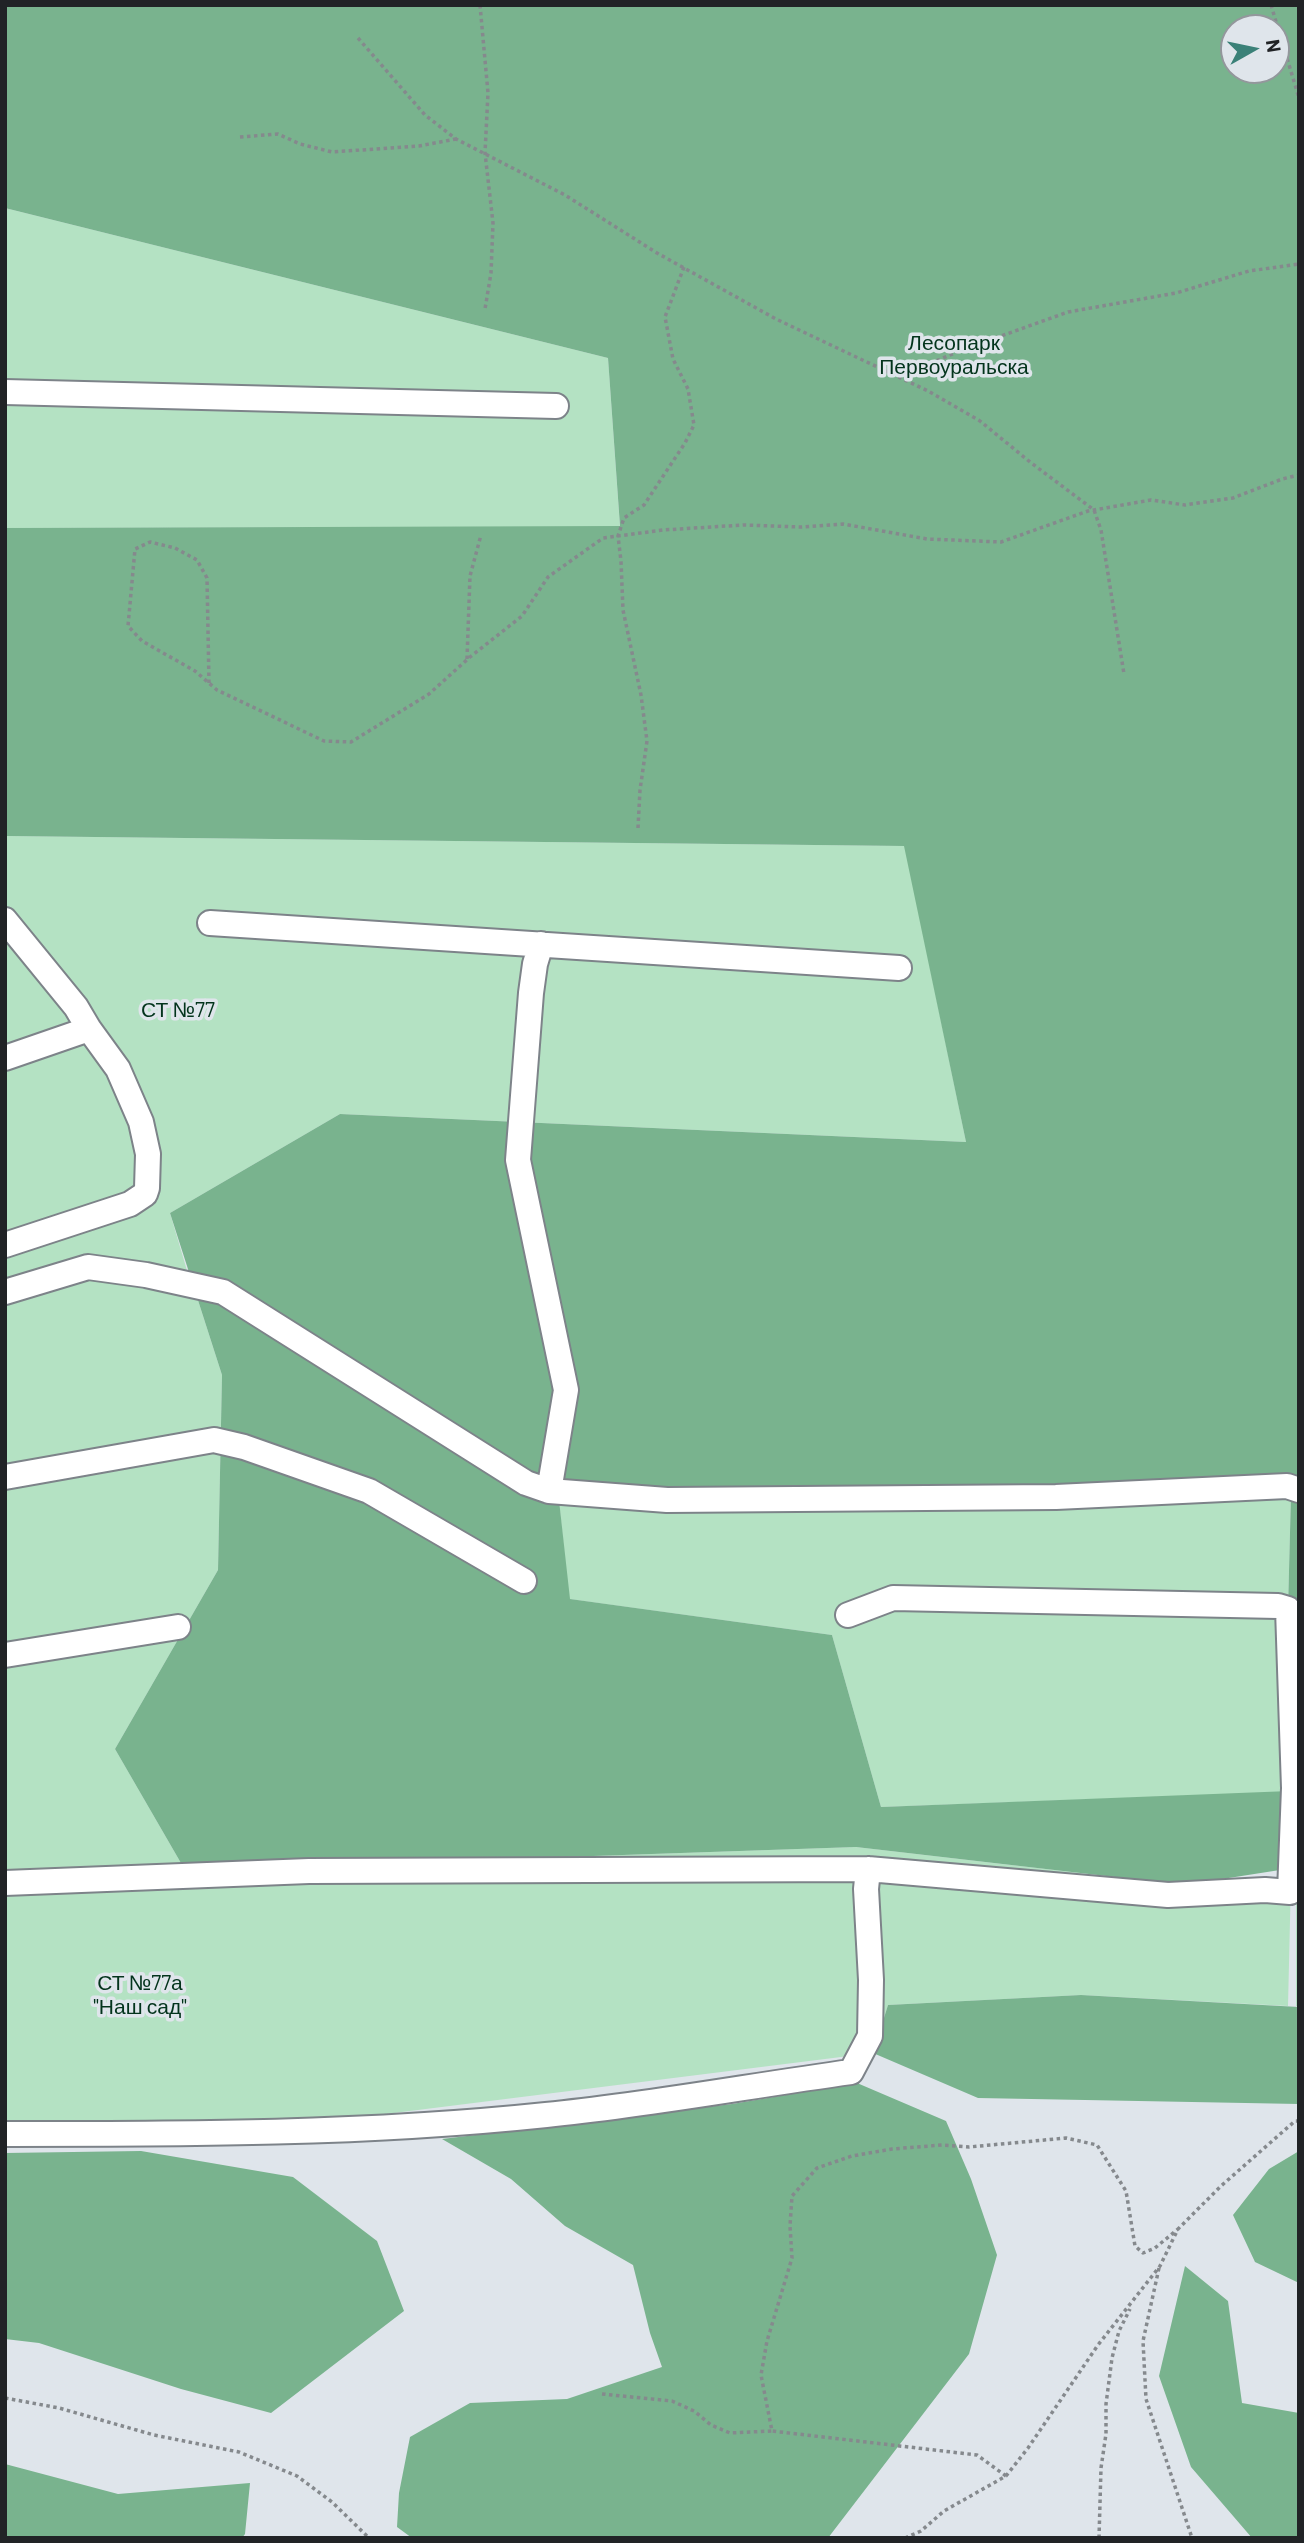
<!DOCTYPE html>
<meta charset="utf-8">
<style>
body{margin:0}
#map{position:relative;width:1304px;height:2543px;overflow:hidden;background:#dfe5eb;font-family:Barlow,sans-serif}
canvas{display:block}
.frame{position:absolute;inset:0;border:7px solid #212326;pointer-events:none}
.north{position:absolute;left:1220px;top:14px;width:70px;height:70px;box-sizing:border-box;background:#dfe5eb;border:2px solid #93979c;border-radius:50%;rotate:81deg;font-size:19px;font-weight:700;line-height:28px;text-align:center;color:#212326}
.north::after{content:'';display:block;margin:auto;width:24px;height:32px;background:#3b8178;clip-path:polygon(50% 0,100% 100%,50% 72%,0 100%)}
</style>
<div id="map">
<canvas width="1304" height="2543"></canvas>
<div class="frame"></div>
<div class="north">N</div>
</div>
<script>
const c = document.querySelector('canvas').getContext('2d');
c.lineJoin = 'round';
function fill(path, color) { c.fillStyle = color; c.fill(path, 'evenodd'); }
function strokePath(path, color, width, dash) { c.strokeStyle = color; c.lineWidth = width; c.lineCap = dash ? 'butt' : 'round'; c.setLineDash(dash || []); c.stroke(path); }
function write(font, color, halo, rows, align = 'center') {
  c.font = font + ' Barlow,sans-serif'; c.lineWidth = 7; c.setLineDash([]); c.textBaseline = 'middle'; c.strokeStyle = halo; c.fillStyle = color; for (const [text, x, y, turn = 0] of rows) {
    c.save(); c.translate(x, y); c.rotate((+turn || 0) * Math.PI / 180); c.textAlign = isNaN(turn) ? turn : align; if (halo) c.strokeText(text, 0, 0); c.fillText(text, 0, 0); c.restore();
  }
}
const green = new Path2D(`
 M 5,208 L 608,358 L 620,527 L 5,528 Z
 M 5,836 L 905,846 L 966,1142 L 340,1114 L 170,1213 L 188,1274 L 89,1263 L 5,1289 Z
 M 89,1276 L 195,1291 L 222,1375 L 218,1570 L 115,1749 L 185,1870 L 856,1847 L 1184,1885 L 1291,1878 L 1288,2006 L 1081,1995 L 888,2005 L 873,2053 L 266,2129 L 5,2128 L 5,1301 Z
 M 558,1491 L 1291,1493 L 1288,1609 L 1290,1792 L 881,1807 L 832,1635 L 569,1599 Z
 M 1299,1881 L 1299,2006 L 1296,2006 L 1296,1896 Z`);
const forest = new Path2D(`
 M 5,5 L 1299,5 L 1299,1867 L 1184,1885 L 856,1847 L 185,1870 L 115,1749 L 218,1570 L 222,1375 L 170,1213 L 340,1114 L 966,1142 L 904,846 L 5,836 L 5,528 L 620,526 L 608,358 L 5,208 ZM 1234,28 L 1276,28 L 1276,70 L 1234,70 ZM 558,1491 L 1291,1494 L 1288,1609 L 1290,1791 L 881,1807 L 832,1635 L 570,1599 Z
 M 1081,1995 L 1299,2007 L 1299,2104 L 978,2098 L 873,2053 L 888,2005 Z
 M 857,2083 L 946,2121 L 971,2179 L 997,2255 L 969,2354 L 828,2538 L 412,2538 L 397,2527 L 399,2493 L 410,2437 L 470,2403 L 567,2399 L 662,2367 L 650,2333 L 633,2265 L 565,2226 L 511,2179 L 442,2139 L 732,2104 Z
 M 141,2151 L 293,2177 L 377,2241 L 404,2311 L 271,2413 L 181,2389 L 39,2343 L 5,2339 L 5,2153 Z
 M 1299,2151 L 1299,2283 L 1255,2262 L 1233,2215 L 1269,2169 Z
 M 1185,2266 L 1228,2301 L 1242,2403 L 1299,2413 L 1299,2538 L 1252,2538 L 1191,2467 L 1159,2376 Z
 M 5,2464 L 118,2494 L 250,2483 L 245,2534 L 242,2538 L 5,2538 Z`);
const path = new Path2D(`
 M 480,5 L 488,93 L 485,153 L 493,223 L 491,273 L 485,309
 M 1271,5 L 1299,98
 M 358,38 L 425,115 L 456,139 L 565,195 L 657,253 L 776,319 L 928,391 L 980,421 L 1030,462 L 1094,510 L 1101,530 L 1124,674
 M 240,137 L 278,134 L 300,144 L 332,152 L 419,146 L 456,139
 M 898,377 L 962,350 L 1068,312 L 1176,293 L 1249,271 L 1299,264
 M 467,659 L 470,576 L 481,535
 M 209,683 L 207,578 L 197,560 L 175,548 L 150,542 L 135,549 L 128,626 L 142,641 L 195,671 L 217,690 L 324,741 L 351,742 L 429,694 L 470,657 L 522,616 L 548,577 L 603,538 L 663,530 L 743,525 L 801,527 L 843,524 L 927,539 L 1001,542 L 1088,511 L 1151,500 L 1185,505 L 1233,498 L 1282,479 L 1299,475
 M 638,828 L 640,790 L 647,741 L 641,695 L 623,610 L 621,561 L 618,536 L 624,518 L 644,505 L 685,443 L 694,425 L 688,389 L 673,359 L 665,317 L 684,267
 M 1159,2268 L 1143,2341 L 1146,2399 L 1192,2538
 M 602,2394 L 672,2401 L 694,2411 L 711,2425 L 730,2433 L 772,2431
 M 5,2398 L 59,2408 L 154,2435 L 239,2452 L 297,2476 L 332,2502 L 369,2538
 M 1006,2476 L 977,2455 L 772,2431 L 761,2375 L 767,2341 L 792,2258 L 790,2226 L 792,2196 L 817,2168 L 852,2156 L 892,2149 L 942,2145 L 969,2147 L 1066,2138 L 1097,2145 L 1126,2191 L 1135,2246 L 1143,2253 L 1155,2248 L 1178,2229
 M 905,2538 L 921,2531 L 944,2511 L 1006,2476 L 1028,2448 L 1098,2345 L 1160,2266 L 1178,2229 L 1221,2186 L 1295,2121 L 1299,2121
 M 1099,2538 L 1101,2468 L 1106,2434 L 1106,2404 L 1112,2358 L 1119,2331 L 1130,2309`);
const minor = new Path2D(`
 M 5,392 L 556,406
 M 5,920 L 76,1007 L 89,1029 L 118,1069 L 141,1122 L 148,1154 L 147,1188 L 145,1194 L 130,1204 L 5,1245
 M 210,923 L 899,968
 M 541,944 L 535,964 L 531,993 L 518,1160 L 566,1390 L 549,1491
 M 5,1058 L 89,1029
 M 5,1292 L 88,1267 L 146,1275 L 223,1292 L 526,1483 L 549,1491 L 667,1500 L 1056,1497 L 1287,1486 L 1299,1490
 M 5,1477 L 214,1440 L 244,1447 L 369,1491 L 524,1581
 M 5,1655 L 178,1627
 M 5,1883 L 309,1871 L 868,1869 L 1168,1895 L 1265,1890 L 1290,1892 L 1294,1788 L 1288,1609 L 1278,1606 L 893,1598 L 848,1615
 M 5,2134 C 186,2134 366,2134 546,2115 C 648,2105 749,2086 851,2072 L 870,2036 L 871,1980 L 866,1889 L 868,1869`);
const parkNames = [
 ["Лесопарк",954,343],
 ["Первоуральска",954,367],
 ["СТ №77",178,1010],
 ["СТ №77а",140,1983],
 ["\"Наш сад\"",140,2007]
];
fill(green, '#b4e2c3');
fill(forest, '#79b38e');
strokePath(minor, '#7d8389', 28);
strokePath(path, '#85898d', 3.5, [3.5, 3.5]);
strokePath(minor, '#fff', 24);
write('21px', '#03341c', '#dfe5eb', parkNames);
</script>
